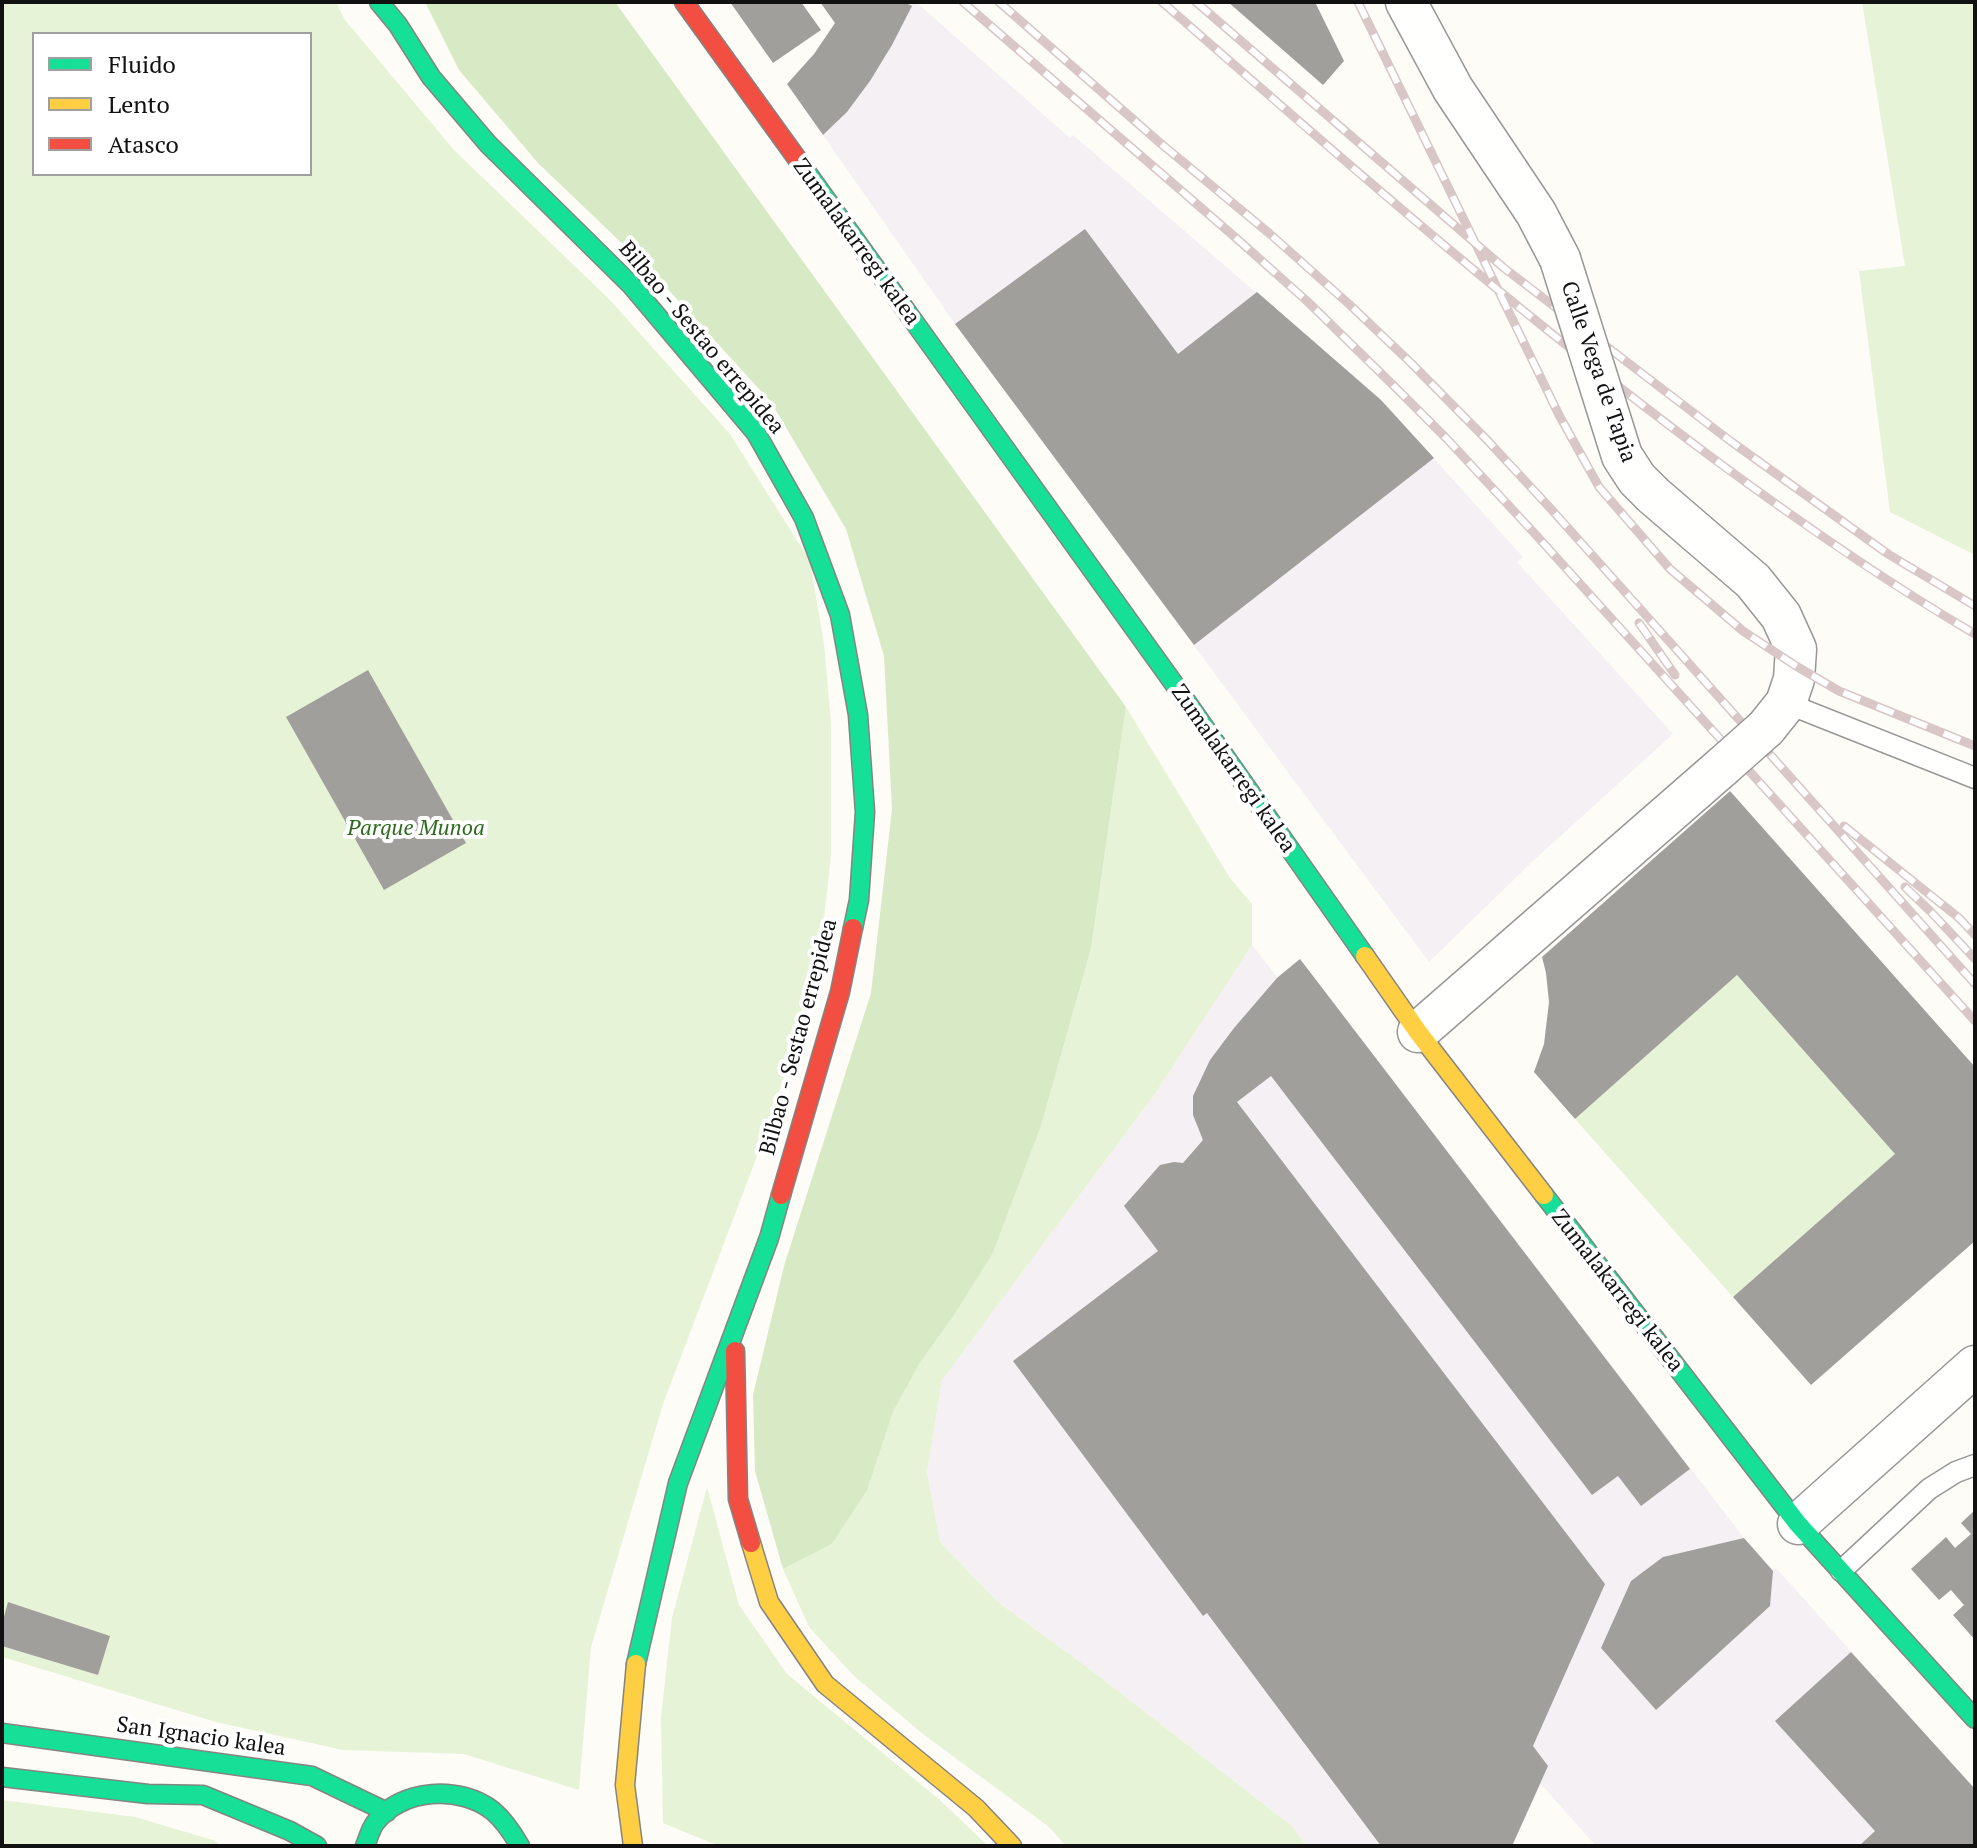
<!DOCTYPE html>
<style>
body{margin:0}
#map{position:relative;width:1977px;height:1848px;overflow:hidden;background:#fdfcf7;font-family:"PT Serif",serif}
canvas{display:block}
.frame{position:absolute;inset:0;border:4px solid #111;pointer-events:none}
.legend{position:absolute;left:32px;top:32px;width:280px;height:144px;box-sizing:border-box;background:#fff;border:2px solid #a0a0a0;margin:0;padding:10px 14px;list-style:none;font-size:24px;color:#111}
.legend li{display:flex;align-items:center;gap:16px;height:40px}
.legend b{width:40px;border:2px solid #a0a0a0}
</style>
<div id="map">
<canvas width="1977" height="1848"></canvas>
<div class="frame"></div>
<ul class="legend">
<li><b style="height:10px;background:#16e098"></b>Fluido</li>
<li><b style="height:10px;background:#ffcf43"></b>Lento</li>
<li><b style="height:10px;background:#f24e42"></b>Atasco</li>
</ul>
</div>
<script>
const c = document.querySelector('canvas').getContext('2d');
c.lineJoin = 'round';
function fill(path, color) { c.fillStyle = color; c.fill(path, 'evenodd'); }
function strokePath(path, color, width, dash) { c.strokeStyle = color; c.lineWidth = width; c.lineCap = dash ? 'butt' : 'round'; c.setLineDash(dash || []); c.stroke(path); }
function write(font, color, halo, rows, align = 'center') {
  c.font = font + ' "PT Serif",serif'; c.lineWidth = 8; c.setLineDash([]); c.textBaseline = 'middle'; c.strokeStyle = halo; c.fillStyle = color; for (const [text, x, y, turn = 0] of rows) {
    c.save(); c.translate(x, y); c.rotate((+turn || 0) * Math.PI / 180); c.textAlign = isNaN(turn) ? turn : align; if (halo) c.strokeText(text, 0, 0); c.fillText(text, 0, 0); c.restore();
  }
}
const industrial = new Path2D(`
 M 904,2 L 916,2 L 1070,138 L 1073,135 L 1381,400 L 1523,557 L 1517,562 L 1673,734 L 1534,860 L 1429,962 L 955,324 L 823,135 L 847,112 L 864,89 L 887,54 L 911,7 Z
 M 1252,945 L 1277,977 L 1300,959 L 1744,1538 L 1772,1570 L 1776,1568 L 1975,1789 L 1975,1846 L 1596,1846 L 1541,1784 L 1512,1846 L 1307,1846 L 1292,1826 L 1087,1667 L 998,1602 L 940,1542 L 927,1472 L 942,1380 L 1155,1094 Z`);
const green = new Path2D(`
 M 2,2 L 336,2 L 345,20 L 454,150 L 610,300 L 730,434 L 810,561 L 824,644 L 831,723 L 831,855 L 821,945 L 773,1114 L 663,1404 L 591,1647 L 579,1790 L 464,1754 L 343,1750 L 216,1722 L 2,1657 ZM 34,34 L 310,34 L 310,174 L 34,174 Z
 M 1862,2 L 1975,2 L 1975,555 L 1890,512 L 1859,271 L 1905,266 Z
 M 1126,707 L 1230,878 L 1252,904 L 1252,945 L 1155,1094 L 942,1380 L 927,1472 L 940,1542 L 998,1602 L 1087,1667 L 1292,1826 L 1307,1846 L 1066,1846 L 1049,1827 L 923,1734 L 854,1676 L 809,1627 L 783,1569 L 832,1544 L 867,1491 L 893,1412 L 921,1361 L 953,1317 L 993,1253 L 1041,1126 L 1091,950 Z
 M 1737,975 L 1895,1154 L 1733,1297 L 1575,1119 Z
 M 707,1487 L 739,1605 L 787,1674 L 941,1801 L 988,1846 L 719,1846 L 663,1823 L 661,1717 L 672,1618 Z
 M 2,1800 L 135,1817 L 213,1840 L 221,1846 L 2,1846 Z`);
const forest = new Path2D(`
 M 425,2 L 615,2 L 1126,707 L 1091,949 L 1041,1126 L 993,1253 L 953,1317 L 921,1361 L 893,1412 L 867,1491 L 832,1544 L 783,1569 L 755,1471 L 753,1395 L 784,1266 L 871,993 L 892,809 L 884,656 L 846,529 L 771,402 L 654,274 L 538,163 L 459,70 Z`);
const building = new Path2D(`
 M 730,2 L 801,2 L 821,30 L 773,63 Z
 M 820,2 L 904,2 L 912,6 L 892,45 L 870,81 L 847,112 L 823,135 L 787,84 L 814,54 L 835,23 Z
 M 1228,2 L 1315,2 L 1344,61 L 1323,85 Z
 M 1085,229 L 1178,354 L 1257,292 L 1381,400 L 1434,458 L 1194,645 L 955,324 Z
 M 368,670 L 466,843 L 384,890 L 286,717 Z
 M 1730,791 L 1975,1067 L 1975,1241 L 1811,1385 L 1733,1297 L 1895,1154 L 1767,1009 L 1737,975 L 1575,1119 L 1534,1072 L 1544,1044 L 1549,1002 L 1546,973 L 1542,957 Z
 M 1300,959 L 1690,1469 L 1641,1506 L 1618,1476 L 1592,1495 L 1271,1076 L 1237,1102 L 1605,1584 L 1533,1746 L 1548,1766 L 1512,1846 L 1381,1846 L 1207,1613 L 1203,1616 L 1013,1361 L 1158,1251 L 1124,1206 L 1160,1165 L 1174,1162 L 1183,1163 L 1203,1140 L 1193,1115 L 1193,1096 L 1210,1060 L 1234,1028 L 1277,978 Z
 M 1975,1510 L 1975,1640 L 1953,1615 L 1964,1605 L 1951,1590 L 1939,1600 L 1911,1569 L 1946,1537 L 1955,1548 L 1971,1534 L 1961,1523 Z
 M 1744,1538 L 1773,1571 L 1770,1606 L 1656,1710 L 1601,1648 L 1631,1581 L 1663,1557 Z
 M 8,1602 L 110,1636 L 98,1675 L 2,1646 L 2,1624 Z
 M 1851,1652 L 1975,1789 L 1975,1846 L 1859,1846 L 1875,1831 L 1775,1721 Z`);
const lane = new Path2D(`
 M 1786,703 L 1975,778
 M 1841,1571 L 1929,1489 L 1956,1472 L 1975,1465`);
const street = new Path2D(`
 M 1406,2 L 1453,89 L 1536,213 L 1560,259
 M 1653,495 L 1753,581 L 1781,616 L 1796,649 L 1794,679 L 1786,703 L 1766,728
 M 1418,1032 L 1722,767
 M 1798,1524 L 1975,1366`);
const fast = new Path2D(`
 M 379,2 L 398,25 L 431,77 L 488,144 L 631,285 L 756,433 L 804,518 L 840,615 L 858,715 L 865,812 L 859,900 L 853,928
 M 798,160 L 1177,688 L 1365,956
 M 1544,1195 L 1798,1524 L 1975,1719
 M 636,1664 L 678,1483 L 769,1238 L 781,1195
 M 2,1733 L 312,1776 L 387,1812
 M 2,1777 L 148,1794 L 203,1795 L 290,1831 L 317,1846
 M 365,1846 C 368,1839 370,1830 375,1823 C 401,1788 461,1785 493,1811 C 505,1821 513,1834 520,1846`);
const slow = new Path2D(`
 M 1365,956 L 1418,1032 L 1544,1195
 M 751,1543 L 769,1602 L 825,1684 L 976,1808 L 1012,1846
 M 633,1846 L 625,1785 L 636,1664`);
const jam = new Path2D(`
 M 684,2 L 798,160
 M 781,1195 L 840,992 L 853,928
 M 735,1351 L 738,1499 L 751,1543`);
const rail = new Path2D(`
 M 963,2 L 1236,238 L 1308,302 L 1392,384 L 1447,439 L 1536,535 L 1975,1021
 M 999,2 L 1159,142 L 1270,234 L 1350,305 L 1411,363 L 1488,441 L 1551,509 L 1975,984
 M 1162,2 C 1343,160 1524,319 1718,462 C 1801,523 1886,582 1975,634
 M 1196,2 L 1504,268 L 1729,440 L 1888,554 L 1975,606
 M 1358,2 L 1559,415 L 1599,487 L 1670,569 L 1743,631 L 1796,666 L 1839,691 L 1975,746
 M 1639,623 L 1675,675
 M 1844,826 L 1959,918 L 1975,935
 M 1905,887 L 1930,911 L 1975,959`);
const streetBridge = new Path2D(`
 M 1560,259 L 1622,456 L 1637,479 L 1653,495
 M 1722,767 L 1766,728`);
const streetNames = [
 ["Zumalakarregi kalea",856,242,54],
 ["Bilbao - Sestao errepidea",701,338,50],
 ["Calle Vega de Tapia",1598,372,71],
 ["Zumalakarregi kalea",1233,769,55],
 ["Bilbao - Sestao errepidea",799,1037,-75],
 ["Zumalakarregi kalea",1617,1291,52],
 ["San Ignacio kalea",201,1737,8]
];
const parkNames = [
 ["Parque Munoa",416,829]
];
fill(industrial, '#f5f0f3');
fill(green, '#e7f3d7');
fill(forest, '#d8eac5');
fill(building, '#a19f9c');
strokePath(lane, '#979795', 23);
strokePath(street, '#979795', 43);
strokePath(fast, '#858482', 21);
strokePath(slow, '#858482', 21);
strokePath(jam, '#858482', 21);
strokePath(lane, '#fffffe', 20);
strokePath(street, '#fffffe', 40);
strokePath(fast, '#16e098', 18);
strokePath(slow, '#ffcf43', 18);
strokePath(jam, '#f24e42', 18);
strokePath(rail, '#d9c6c7', 9);
strokePath(rail, '#fff', 6, [18]);
strokePath(streetBridge, '#979795', 43, []);
strokePath(streetBridge, '#fffffe', 40);
write('22px', '#111', '#fff', streetNames);
write('italic 22px', '#2f6b1f', '#fff', parkNames);
</script>
